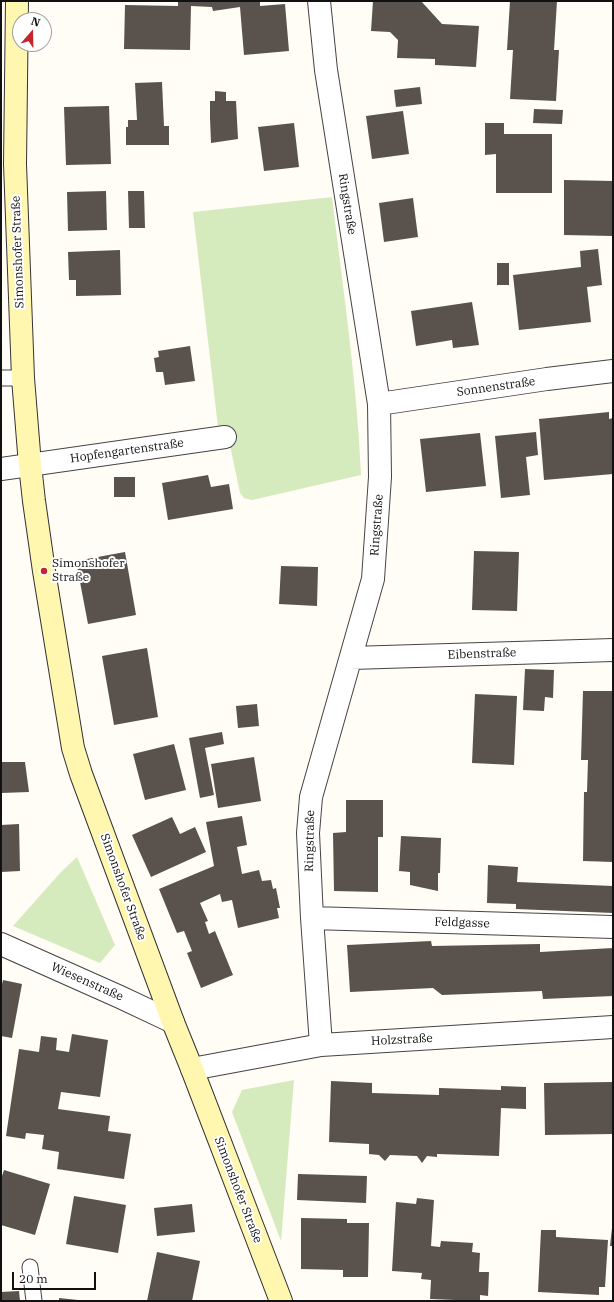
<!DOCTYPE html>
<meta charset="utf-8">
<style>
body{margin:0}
#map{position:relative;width:614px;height:1302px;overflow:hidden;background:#fffdf5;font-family:"IBM Plex Serif",serif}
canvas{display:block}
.frame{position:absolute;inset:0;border:2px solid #111;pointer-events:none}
.north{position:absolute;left:12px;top:12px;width:40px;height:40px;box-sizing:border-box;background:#fff;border:1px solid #a0a0a0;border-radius:50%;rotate:20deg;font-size:11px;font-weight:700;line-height:16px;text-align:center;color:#111}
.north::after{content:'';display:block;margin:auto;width:14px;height:18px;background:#c4262e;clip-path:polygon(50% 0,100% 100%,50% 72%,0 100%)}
.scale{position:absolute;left:12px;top:1272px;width:84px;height:18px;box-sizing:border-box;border:2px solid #111;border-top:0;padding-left:5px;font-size:12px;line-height:14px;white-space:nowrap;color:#111;-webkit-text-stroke:3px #fff;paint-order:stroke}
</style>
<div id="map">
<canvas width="614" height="1302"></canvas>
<div class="frame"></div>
<div class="north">N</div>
<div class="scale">20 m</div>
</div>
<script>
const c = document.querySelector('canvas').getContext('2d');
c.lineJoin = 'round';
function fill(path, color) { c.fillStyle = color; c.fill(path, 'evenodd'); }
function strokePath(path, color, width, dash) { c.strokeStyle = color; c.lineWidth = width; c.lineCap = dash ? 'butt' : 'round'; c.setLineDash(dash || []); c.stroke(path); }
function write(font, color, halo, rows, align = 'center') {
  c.font = font + ' "IBM Plex Serif",serif'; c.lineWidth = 4; c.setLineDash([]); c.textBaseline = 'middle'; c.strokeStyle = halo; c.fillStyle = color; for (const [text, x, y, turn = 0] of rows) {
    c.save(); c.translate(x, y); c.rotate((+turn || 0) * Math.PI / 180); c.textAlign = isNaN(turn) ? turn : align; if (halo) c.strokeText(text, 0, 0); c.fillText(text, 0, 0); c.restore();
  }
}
const green = new Path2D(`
 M 332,197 C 343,290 357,382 361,475 L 252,500 L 244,498 L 240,493 L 226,426 L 218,427 L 193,212 Z
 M 77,857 L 115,945 L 100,963 L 13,926 L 61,872 Z
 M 294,1080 L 281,1241 L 232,1112 L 242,1090 Z`);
const building = new Path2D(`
 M 178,1 L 260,1 L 260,6 L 285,4 L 289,51 L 244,55 L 240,7 L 213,11 L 212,7 L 191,6 L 190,50 L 124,49 L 125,5 L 178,6 Z
 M 373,1 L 421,1 L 442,24 L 479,26 L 476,67 L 435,65 L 435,59 L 397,58 L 398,40 L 390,32 L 371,31 Z
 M 510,1 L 557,1 L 554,50 L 559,50 L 556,101 L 510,99 L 513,50 L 507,50 Z
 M 162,82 L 164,126 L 169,126 L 169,145 L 126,145 L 126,127 L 128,127 L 128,120 L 137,120 L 135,83 Z
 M 420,87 L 422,104 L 396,107 L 394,90 Z
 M 215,91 L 226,92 L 226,101 L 236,101 L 238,139 L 211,143 L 210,118 L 210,101 L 215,101 Z
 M 109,106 L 111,164 L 66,165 L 64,107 Z
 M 534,109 L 563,110 L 562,124 L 533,123 Z
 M 403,111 L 409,154 L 372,159 L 366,116 Z
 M 294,123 L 299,167 L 264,171 L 258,127 Z
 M 485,123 L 504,123 L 504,134 L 552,134 L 552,193 L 496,193 L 496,154 L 485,155 Z
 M 564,180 L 613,181 L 613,236 L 564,235 Z
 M 106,191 L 107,230 L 68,231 L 67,192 Z
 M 128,191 L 144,191 L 145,228 L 129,228 Z
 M 413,198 L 418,237 L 384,242 L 379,203 Z
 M 598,249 L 602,285 L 587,287 L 591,322 L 519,330 L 513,275 L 581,267 L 580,251 Z
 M 120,250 L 121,295 L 76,296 L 76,280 L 69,280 L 68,252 Z
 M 497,263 L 509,263 L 509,285 L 497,285 Z
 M 472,302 L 479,345 L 453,348 L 452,340 L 416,346 L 411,311 Z
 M 190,346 L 195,381 L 165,385 L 163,372 L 156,372 L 154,358 L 159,357 L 158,351 Z
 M 609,412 L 609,419 L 613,418 L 613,474 L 544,480 L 539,419 Z
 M 536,432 L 538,455 L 526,457 L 530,495 L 501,498 L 495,436 Z
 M 480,433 L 486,486 L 426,492 L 420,439 Z
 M 208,475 L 211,487 L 229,484 L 233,509 L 168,520 L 162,483 Z
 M 114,477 L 135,477 L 135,497 L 114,497 Z
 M 474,551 L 519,552 L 517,611 L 472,610 Z
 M 125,552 L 136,615 L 88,624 L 76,561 Z
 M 281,566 L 318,567 L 317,606 L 279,604 Z
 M 147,648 L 158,717 L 114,725 L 102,656 Z
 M 525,669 L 554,670 L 553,698 L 545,697 L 544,711 L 523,710 Z
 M 583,691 L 613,691 L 613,862 L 583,861 L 584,792 L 587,792 L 588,760 L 581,760 Z
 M 475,694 L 517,696 L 514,765 L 472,763 Z
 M 257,704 L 259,726 L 238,728 L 236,706 Z
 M 222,732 L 224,744 L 205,748 L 214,795 L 200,798 L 189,738 Z
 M 174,744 L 186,790 L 145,800 L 133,754 Z
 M 254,757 L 261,801 L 218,808 L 211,764 Z
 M 1,762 L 25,762 L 29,792 L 1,793 Z
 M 346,800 L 383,800 L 383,837 L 378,837 L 378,892 L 334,891 L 333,833 L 346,832 Z
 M 242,816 L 247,845 L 237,847 L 242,874 L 259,870 L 262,881 L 271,880 L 273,889 L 276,888 L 280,908 L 277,908 L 279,918 L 238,928 L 232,900 L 222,902 L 220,894 L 200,903 L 208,921 L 205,922 L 209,934 L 215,931 L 233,975 L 201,988 L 187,953 L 192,951 L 184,931 L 177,933 L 159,889 L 214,866 L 206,822 Z
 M 172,817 L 180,834 L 195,827 L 206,852 L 151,877 L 132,835 Z
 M 19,824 L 20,871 L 1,872 L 1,825 Z
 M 401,836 L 441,838 L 440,873 L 438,873 L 438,891 L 410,885 L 410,872 L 399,871 Z
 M 488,865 L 518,867 L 517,882 L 613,886 L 613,913 L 516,909 L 516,904 L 487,903 Z
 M 431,941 L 432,946 L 540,944 L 540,952 L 613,948 L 613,996 L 543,999 L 542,991 L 442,995 L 433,988 L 350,992 L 347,945 Z
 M 3,980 L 22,984 L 12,1038 L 1,1036 L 1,988 Z
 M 72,1034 L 108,1040 L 100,1097 L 61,1092 L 58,1109 L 110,1116 L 108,1131 L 131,1134 L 124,1179 L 57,1169 L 59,1152 L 42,1149 L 44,1135 L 26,1133 L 25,1139 L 6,1136 L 19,1049 L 39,1052 L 41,1036 L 57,1038 L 56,1050 L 69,1052 Z
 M 331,1081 L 372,1083 L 372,1093 L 439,1095 L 439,1088 L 501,1090 L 501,1086 L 526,1087 L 526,1109 L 501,1108 L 499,1156 L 437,1154 L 437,1157 L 427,1156 L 422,1163 L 417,1156 L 390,1155 L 385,1161 L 379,1155 L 369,1154 L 369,1144 L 329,1142 Z
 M 612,1082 L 613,1134 L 545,1135 L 544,1083 Z
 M 4,1170 L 50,1184 L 35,1235 L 1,1225 L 1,1179 Z
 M 298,1174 L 367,1176 L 366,1203 L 297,1200 Z
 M 74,1196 L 126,1205 L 118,1253 L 66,1244 Z
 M 417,1198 L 434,1200 L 431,1246 L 440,1247 L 441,1241 L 473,1243 L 472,1252 L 480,1253 L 479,1272 L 489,1272 L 488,1296 L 480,1295 L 480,1301 L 430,1299 L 431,1280 L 421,1279 L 422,1273 L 392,1271 L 396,1202 L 416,1204 Z
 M 192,1204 L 195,1232 L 157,1236 L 154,1208 Z
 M 301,1218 L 347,1219 L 347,1223 L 369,1223 L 368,1277 L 343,1277 L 343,1270 L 301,1269 Z
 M 612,1228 L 613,1228 L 613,1246 L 610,1246 Z
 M 541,1230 L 556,1230 L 556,1237 L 608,1240 L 605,1287 L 599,1287 L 599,1295 L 538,1292 Z
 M 157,1252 L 200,1261 L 192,1301 L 147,1301 Z
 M 19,1291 L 20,1301 L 1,1301 L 1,1292 Z
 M 59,1298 L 78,1300 L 78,1301 L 59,1301 Z`);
const lane = new Path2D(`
 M 1,378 L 23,378
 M 30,1267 L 34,1301`);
const street = new Path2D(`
 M 319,1 L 326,70 L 379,404 L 380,477 L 373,579 L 311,797 L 308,833 L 312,918 L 321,1045
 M 379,404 L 547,379 L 613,371
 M 1,469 L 225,437
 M 351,658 L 613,650
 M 312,918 L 613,927
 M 1,944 L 120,997 L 173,1022
 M 192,1069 L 321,1045 L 613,1027`);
const secondary = new Path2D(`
 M 17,1 L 15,164 L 23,378 L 30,465 L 34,501 L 44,571 L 73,748 L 81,774 L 173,1022 L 192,1069 L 281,1301`);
const markers = [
 [44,571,4,"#c4262e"]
];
const streetNames = [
 ["Ringstraße",347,204,81],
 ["Simonshofer Straße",18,252,-92],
 ["Sonnenstraße",496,387,-8],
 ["Hopfengartenstraße",127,451,-8],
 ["Ringstraße",377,525,-86],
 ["Eibenstraße",482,654,-2],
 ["Ringstraße",310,841,-89],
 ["Simonshofer Straße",123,887,70],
 ["Feldgasse",462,923,2],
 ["Wiesenstraße",87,982,24],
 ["Holzstraße",402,1040,-3],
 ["Simonshofer Straße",238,1190,69]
];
const poiNames = [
 ["Simonshofer",52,564],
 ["Straße",52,578]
];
fill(green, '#d5ebbd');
fill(building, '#5a524d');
strokePath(lane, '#444', 17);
strokePath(street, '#444', 24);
strokePath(secondary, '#333', 24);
strokePath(lane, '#fff', 15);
strokePath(street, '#fff', 22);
strokePath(secondary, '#fff6b0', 22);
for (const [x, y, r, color] of markers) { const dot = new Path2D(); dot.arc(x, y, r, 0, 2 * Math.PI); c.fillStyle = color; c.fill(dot); strokePath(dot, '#fff', 1.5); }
write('12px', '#111', '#fff', streetNames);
write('12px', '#111', '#fff', poiNames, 'left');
</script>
